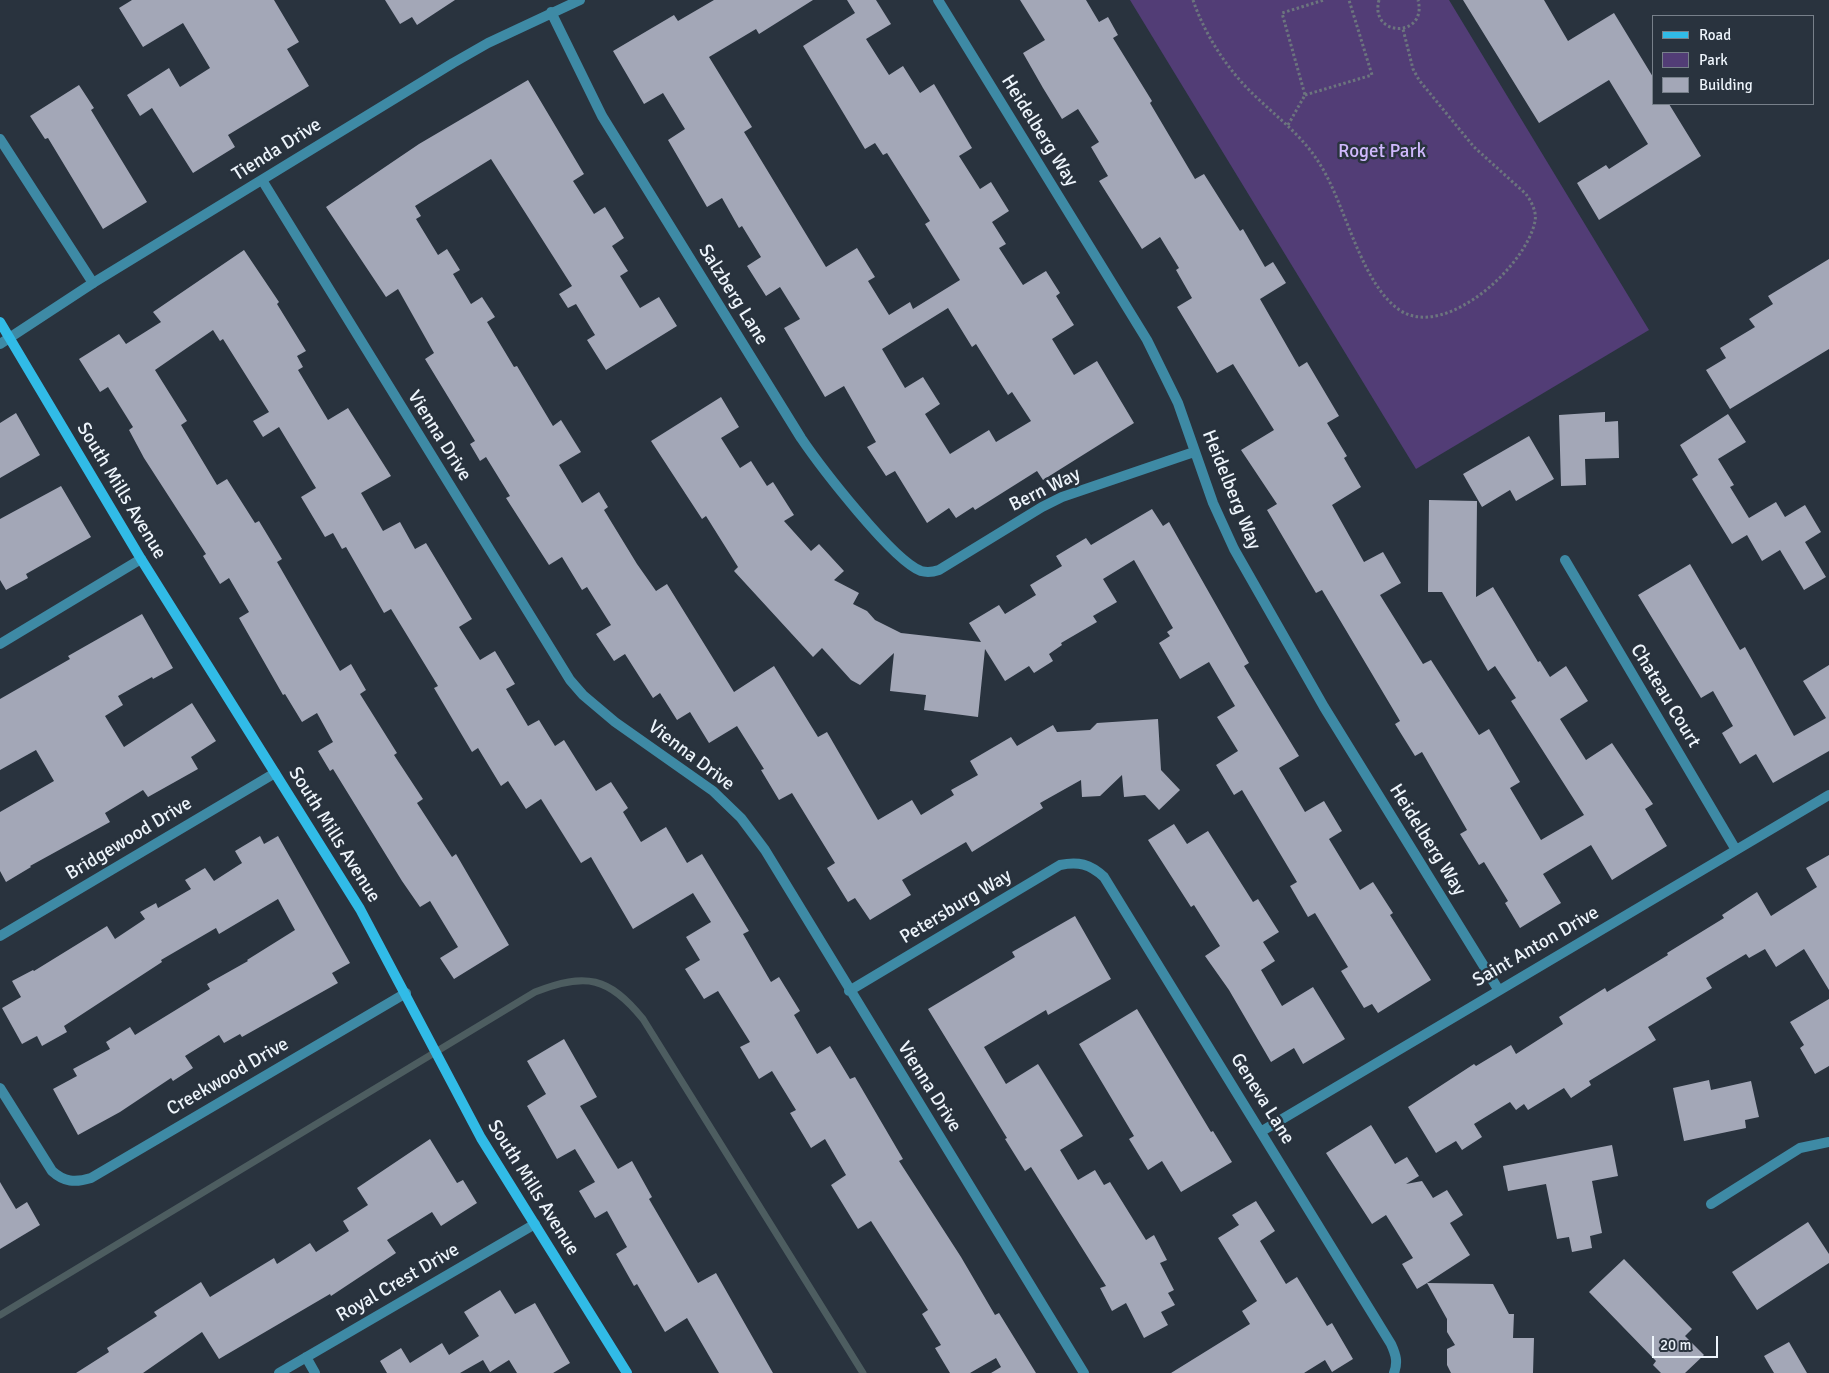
<!DOCTYPE html>
<style>
body{margin:0}
#map{position:relative;width:1829px;height:1373px;overflow:hidden;background:#29333e;font-family:Signika,sans-serif}
canvas{display:block}
.legend{position:absolute;left:1652px;top:15px;width:162px;height:90px;box-sizing:border-box;background:#29333e;border:1px solid #77808a;margin:0;padding:6px 9px;list-style:none;font-size:15px;color:#edf4fb}
.legend li{display:flex;align-items:center;gap:10px;height:25px}
.legend b{width:25px;border:1px solid #77808a}
.scale{position:absolute;left:1652px;top:1336px;width:66px;height:22px;box-sizing:border-box;border:2px solid #edf4fb;border-top:0;padding-left:6px;font-size:15px;line-height:18px;white-space:nowrap;color:#edf4fb;-webkit-text-stroke:4px #29333e;paint-order:stroke}
</style>
<div id="map">
<canvas width="1829" height="1373"></canvas>
<ul class="legend">
<li><b style="height:6px;background:#31bbe7"></b>Road</li>
<li><b style="height:14px;background:#523d76"></b>Park</li>
<li><b style="height:14px;background:#a3a7b7"></b>Building</li>
</ul>
<div class="scale">20 m</div>
</div>
<script>
const c = document.querySelector('canvas').getContext('2d');
c.lineJoin = 'round';
function fill(path, color) { c.fillStyle = color; c.fill(path, 'evenodd'); }
function strokePath(path, color, width, dash) { c.strokeStyle = color; c.lineWidth = width; c.lineCap = dash ? 'butt' : 'round'; c.setLineDash(dash || []); c.stroke(path); }
function write(font, color, halo, rows, align = 'center') {
  c.font = font + ' Signika,sans-serif'; c.lineWidth = 5; c.setLineDash([]); c.textBaseline = 'middle'; c.strokeStyle = halo; c.fillStyle = color; for (const [text, x, y, turn = 0] of rows) {
    c.save(); c.translate(x, y); c.rotate((+turn || 0) * Math.PI / 180); c.textAlign = isNaN(turn) ? turn : align; if (halo) c.strokeText(text, 0, 0); c.fillText(text, 0, 0); c.restore();
  }
}
const green = new Path2D(`
 M 1130,0 L 1449,0 L 1649,330 L 1416,469 Z`);
const stream = new Path2D(`
 M 0,1315 L 535,992 C 586,972 609,977 643,1019 L 863,1373`);
const building = new Path2D(`
 M 132,0 L 274,0 L 299,42 L 287,49 L 309,86 L 228,135 L 235,147 L 193,173 L 152,108 L 140,116 L 127,95 L 169,68 L 180,87 L 210,68 L 183,23 L 143,47 L 119,8 Z
 M 385,0 L 455,0 L 417,25 L 412,17 L 400,24 Z
 M 714,0 L 813,0 L 759,34 L 756,29 L 709,57 L 752,127 L 744,132 L 826,267 L 857,248 L 875,277 L 868,281 L 889,315 L 910,302 L 913,309 L 960,280 L 925,224 L 930,221 L 887,153 L 883,155 L 875,143 L 865,149 L 803,46 L 855,13 L 847,0 L 876,0 L 891,24 L 866,39 L 889,75 L 903,66 L 920,93 L 934,84 L 972,148 L 959,156 L 980,189 L 991,182 L 1009,211 L 992,222 L 1006,244 L 999,248 L 1023,285 L 1046,271 L 1060,293 L 1056,296 L 1074,325 L 1052,339 L 1074,375 L 1097,361 L 1134,423 L 1043,480 L 1037,471 L 975,510 L 973,507 L 956,518 L 949,508 L 927,523 L 895,471 L 886,476 L 867,447 L 876,442 L 844,386 L 825,397 L 784,328 L 800,319 L 780,287 L 766,296 L 747,266 L 761,257 L 742,226 L 739,228 L 722,198 L 707,207 L 668,140 L 685,129 L 663,93 L 644,104 L 613,51 L 674,15 L 678,21 ZM 948,308 L 972,347 L 976,344 L 1008,395 L 1012,392 L 1031,421 L 996,442 L 989,430 L 950,454 L 925,414 L 940,404 L 923,377 L 905,388 L 882,349 Z
 M 1020,0 L 1086,0 L 1099,22 L 1108,17 L 1118,35 L 1113,38 L 1152,101 L 1150,103 L 1195,179 L 1204,174 L 1240,231 L 1243,229 L 1265,267 L 1273,262 L 1286,283 L 1260,299 L 1299,367 L 1307,362 L 1339,416 L 1327,423 L 1347,456 L 1344,458 L 1361,487 L 1332,505 L 1364,562 L 1383,552 L 1401,583 L 1380,595 L 1423,664 L 1431,660 L 1479,735 L 1489,729 L 1520,782 L 1510,788 L 1541,840 L 1584,815 L 1511,701 L 1516,698 L 1495,666 L 1488,671 L 1442,592 L 1428,592 L 1429,500 L 1477,501 L 1476,597 L 1493,587 L 1538,662 L 1540,661 L 1550,677 L 1566,666 L 1588,701 L 1560,719 L 1586,760 L 1612,743 L 1653,804 L 1645,809 L 1667,846 L 1612,880 L 1591,845 L 1543,874 L 1561,903 L 1520,928 L 1505,903 L 1508,901 L 1484,862 L 1479,865 L 1460,834 L 1467,830 L 1422,752 L 1415,756 L 1395,724 L 1400,721 L 1322,590 L 1316,593 L 1267,510 L 1277,504 L 1241,450 L 1274,430 L 1233,364 L 1217,373 L 1177,307 L 1192,298 L 1176,270 L 1179,268 L 1160,237 L 1142,249 L 1099,181 L 1108,176 L 1091,147 L 1099,142 L 1078,109 L 1062,119 L 1043,88 L 1023,53 L 1045,40 Z
 M 1463,0 L 1544,0 L 1568,41 L 1614,13 L 1653,77 L 1653,104 L 1669,104 L 1701,156 L 1599,220 L 1577,183 L 1606,165 L 1609,169 L 1648,144 L 1609,80 L 1539,123 Z
 M 528,80 L 584,174 L 573,181 L 594,214 L 605,207 L 624,238 L 612,246 L 628,271 L 620,276 L 640,308 L 659,297 L 677,326 L 606,370 L 587,340 L 595,335 L 576,304 L 568,308 L 559,294 L 572,286 L 491,159 L 415,206 L 421,216 L 416,219 L 438,255 L 447,249 L 460,270 L 453,274 L 471,304 L 482,297 L 495,317 L 487,322 L 514,367 L 517,366 L 553,426 L 561,420 L 581,452 L 559,465 L 582,503 L 599,492 L 608,507 L 604,510 L 637,564 L 656,591 L 667,584 L 734,692 L 774,666 L 818,737 L 827,732 L 878,820 L 912,800 L 921,815 L 954,795 L 951,790 L 978,775 L 970,761 L 1011,737 L 1017,746 L 1053,725 L 1057,732 L 1090,730 L 1097,723 L 1158,719 L 1161,770 L 1180,790 L 1159,810 L 1145,795 L 1124,797 L 1122,775 L 1100,796 L 1082,797 L 1081,780 L 1040,803 L 1043,808 L 972,852 L 966,842 L 902,880 L 911,895 L 870,920 L 855,898 L 848,902 L 827,868 L 835,863 L 792,793 L 779,800 L 761,770 L 764,769 L 737,726 L 709,743 L 690,712 L 677,720 L 660,693 L 653,698 L 625,654 L 614,661 L 596,634 L 611,625 L 587,587 L 582,590 L 562,557 L 549,565 L 506,498 L 510,496 L 486,457 L 480,461 L 470,444 L 475,441 L 425,359 L 434,353 L 398,289 L 386,297 L 326,207 L 419,144 Z
 M 79,85 L 94,108 L 91,110 L 147,202 L 103,229 L 48,138 L 45,139 L 30,116 Z
 M 244,250 L 279,302 L 277,304 L 306,351 L 297,356 L 303,367 L 298,370 L 328,420 L 348,408 L 391,476 L 361,493 L 383,531 L 400,522 L 415,549 L 426,543 L 472,619 L 459,627 L 480,660 L 495,651 L 515,684 L 506,689 L 528,726 L 539,720 L 555,746 L 564,740 L 596,791 L 611,782 L 628,808 L 623,812 L 641,842 L 666,827 L 687,863 L 702,854 L 749,931 L 743,934 L 771,982 L 779,977 L 800,1011 L 794,1015 L 817,1054 L 830,1046 L 850,1079 L 855,1077 L 903,1159 L 899,1161 L 961,1257 L 995,1315 L 999,1313 L 1036,1373 L 991,1373 L 1001,1367 L 996,1358 L 970,1373 L 950,1373 L 935,1348 L 941,1345 L 922,1314 L 928,1310 L 871,1221 L 858,1229 L 831,1185 L 846,1175 L 825,1139 L 811,1148 L 790,1113 L 796,1110 L 772,1071 L 759,1079 L 740,1047 L 750,1042 L 718,991 L 704,999 L 685,969 L 700,960 L 686,937 L 711,922 L 693,893 L 633,929 L 591,857 L 581,863 L 541,799 L 526,809 L 508,781 L 501,786 L 478,748 L 472,752 L 434,688 L 438,686 L 391,609 L 384,613 L 346,547 L 342,549 L 333,533 L 325,537 L 301,497 L 316,488 L 279,427 L 263,437 L 253,421 L 269,412 L 223,339 L 220,341 L 213,330 L 155,370 L 187,421 L 181,425 L 217,485 L 227,479 L 255,523 L 259,521 L 282,559 L 277,562 L 340,671 L 351,664 L 366,690 L 360,694 L 397,753 L 394,755 L 423,799 L 417,803 L 452,857 L 456,854 L 509,945 L 454,979 L 440,958 L 458,947 L 430,901 L 420,907 L 402,881 L 333,769 L 330,771 L 318,751 L 333,742 L 317,713 L 302,722 L 285,694 L 283,695 L 239,618 L 249,612 L 229,578 L 220,584 L 203,556 L 206,554 L 144,458 L 129,430 L 133,427 L 108,387 L 100,392 L 79,359 L 119,334 L 126,344 L 161,322 L 153,312 Z
 M 1829,259 L 1829,349 L 1730,409 L 1706,370 L 1726,358 L 1720,348 L 1755,327 L 1749,319 L 1773,304 L 1768,296 Z
 M 721,397 L 739,427 L 721,438 L 740,468 L 751,461 L 767,486 L 773,482 L 794,515 L 784,521 L 811,551 L 819,544 L 844,571 L 834,580 L 859,593 L 853,604 L 867,611 L 875,620 L 901,633 L 981,642 L 969,623 L 999,605 L 1005,614 L 1036,595 L 1030,585 L 1062,566 L 1056,556 L 1086,538 L 1091,545 L 1152,509 L 1163,526 L 1169,522 L 1249,663 L 1244,666 L 1299,756 L 1279,768 L 1305,812 L 1324,801 L 1342,831 L 1329,839 L 1360,890 L 1373,882 L 1393,913 L 1390,915 L 1431,980 L 1378,1013 L 1372,1004 L 1364,1008 L 1341,971 L 1348,967 L 1315,913 L 1308,917 L 1290,886 L 1297,882 L 1242,790 L 1234,795 L 1216,765 L 1238,751 L 1217,717 L 1235,706 L 1209,662 L 1180,679 L 1159,643 L 1170,636 L 1167,632 L 1173,628 L 1134,560 L 1103,579 L 1117,602 L 1093,616 L 1097,622 L 1061,643 L 1062,645 L 1049,654 L 1053,661 L 1034,673 L 1029,666 L 1005,681 L 985,649 L 978,717 L 924,710 L 926,695 L 890,691 L 894,653 L 860,685 L 851,680 L 822,648 L 813,657 L 734,571 L 738,567 L 706,516 L 702,519 L 651,441 Z
 M 1605,412 L 1605,422 L 1618,421 L 1619,458 L 1585,459 L 1586,485 L 1561,486 L 1559,415 Z
 M 16,413 L 40,455 L 0,478 L 0,423 Z
 M 1728,414 L 1746,442 L 1718,459 L 1734,485 L 1730,487 L 1749,518 L 1776,502 L 1785,517 L 1805,505 L 1821,532 L 1805,542 L 1826,577 L 1804,590 L 1780,550 L 1762,561 L 1747,535 L 1732,544 L 1692,479 L 1698,475 L 1680,445 Z
 M 1529,436 L 1554,479 L 1516,501 L 1510,490 L 1482,507 L 1463,474 Z
 M 61,486 L 91,537 L 26,574 L 28,578 L 6,590 L 0,580 L 0,519 Z
 M 1690,564 L 1740,650 L 1745,647 L 1794,736 L 1826,718 L 1803,681 L 1829,665 L 1829,751 L 1773,783 L 1756,754 L 1740,764 L 1722,733 L 1733,726 L 1713,691 L 1701,698 L 1638,595 Z
 M 142,614 L 173,668 L 153,679 L 152,677 L 118,696 L 123,705 L 105,716 L 124,747 L 192,703 L 216,741 L 191,757 L 198,769 L 148,797 L 143,790 L 105,813 L 110,822 L 30,866 L 31,867 L 6,882 L 0,871 L 0,812 L 54,781 L 36,750 L 0,770 L 0,699 L 70,659 L 68,656 Z
 M 1174,824 L 1187,844 L 1208,831 L 1253,902 L 1258,899 L 1279,932 L 1263,942 L 1275,961 L 1261,970 L 1282,1006 L 1313,987 L 1345,1039 L 1303,1064 L 1294,1048 L 1271,1062 L 1229,990 L 1205,956 L 1220,946 L 1194,905 L 1191,907 L 1148,840 Z
 M 260,836 L 264,844 L 278,836 L 350,963 L 332,973 L 338,983 L 242,1037 L 240,1034 L 224,1043 L 219,1035 L 185,1056 L 193,1068 L 173,1081 L 171,1078 L 120,1112 L 78,1135 L 53,1089 L 77,1076 L 73,1069 L 110,1049 L 106,1042 L 130,1027 L 135,1035 L 210,989 L 207,984 L 248,961 L 247,960 L 295,930 L 278,899 L 219,934 L 216,928 L 161,960 L 162,962 L 64,1026 L 67,1032 L 42,1046 L 37,1036 L 22,1044 L 2,1008 L 21,997 L 12,981 L 33,970 L 34,971 L 107,926 L 115,939 L 145,919 L 140,912 L 156,903 L 158,908 L 191,889 L 185,880 L 205,868 L 214,881 L 242,863 L 235,851 Z
 M 1829,855 L 1829,990 L 1804,949 L 1776,967 L 1765,949 L 1749,958 L 1746,954 L 1706,978 L 1712,988 L 1648,1027 L 1656,1040 L 1589,1081 L 1591,1085 L 1571,1098 L 1564,1088 L 1528,1110 L 1524,1104 L 1516,1110 L 1510,1102 L 1474,1124 L 1482,1137 L 1462,1150 L 1456,1141 L 1436,1153 L 1408,1107 L 1474,1064 L 1476,1066 L 1511,1045 L 1516,1054 L 1563,1024 L 1559,1017 L 1605,988 L 1607,992 L 1668,955 L 1667,953 L 1724,918 L 1722,915 L 1757,892 L 1771,916 L 1817,887 L 1806,868 Z
 M 1075,916 L 1111,979 L 1048,1015 L 1046,1010 L 984,1047 L 1006,1084 L 1038,1064 L 1083,1136 L 1060,1150 L 1078,1180 L 1095,1170 L 1104,1185 L 1110,1182 L 1146,1240 L 1154,1235 L 1167,1260 L 1160,1263 L 1174,1290 L 1168,1293 L 1175,1305 L 1161,1312 L 1168,1325 L 1144,1338 L 1126,1303 L 1112,1311 L 1100,1288 L 1106,1286 L 1031,1167 L 1025,1171 L 1005,1139 L 1007,1138 L 928,1009 L 1015,957 L 1012,952 Z
 M 1829,999 L 1829,1066 L 1815,1074 L 1800,1048 L 1804,1045 L 1790,1022 Z
 M 1137,1009 L 1211,1132 L 1213,1131 L 1232,1162 L 1181,1192 L 1162,1161 L 1148,1170 L 1129,1139 L 1134,1136 L 1079,1044 Z
 M 564,1039 L 597,1097 L 580,1106 L 618,1169 L 632,1161 L 652,1197 L 649,1199 L 698,1283 L 716,1273 L 773,1373 L 719,1373 L 687,1318 L 665,1332 L 637,1284 L 634,1286 L 616,1254 L 627,1247 L 607,1211 L 595,1218 L 579,1191 L 595,1182 L 575,1149 L 557,1159 L 527,1106 L 546,1094 L 527,1061 Z
 M 1709,1080 L 1711,1090 L 1751,1081 L 1759,1117 L 1745,1120 L 1746,1128 L 1684,1141 L 1673,1088 Z
 M 1371,1125 L 1395,1164 L 1407,1157 L 1419,1176 L 1406,1184 L 1422,1181 L 1433,1198 L 1447,1190 L 1463,1215 L 1450,1223 L 1470,1255 L 1427,1283 L 1493,1284 L 1509,1314 L 1514,1314 L 1513,1338 L 1534,1338 L 1533,1373 L 1451,1373 L 1447,1365 L 1447,1349 L 1455,1345 L 1447,1332 L 1447,1319 L 1427,1283 L 1417,1289 L 1402,1264 L 1413,1258 L 1386,1215 L 1372,1224 L 1326,1153 Z
 M 430,1139 L 457,1183 L 463,1180 L 477,1203 L 441,1226 L 432,1212 L 387,1240 L 396,1253 L 331,1296 L 330,1294 L 219,1359 L 202,1332 L 143,1373 L 76,1373 L 109,1352 L 107,1348 L 157,1316 L 154,1312 L 201,1282 L 210,1297 L 274,1258 L 277,1264 L 310,1243 L 316,1252 L 349,1231 L 343,1221 L 368,1205 L 357,1188 Z
 M 1612,1145 L 1618,1176 L 1592,1181 L 1602,1233 L 1590,1236 L 1592,1248 L 1572,1252 L 1569,1237 L 1557,1239 L 1546,1184 L 1508,1191 L 1503,1166 Z
 M 0,1182 L 16,1209 L 27,1202 L 40,1225 L 0,1249 Z
 M 1256,1201 L 1275,1231 L 1260,1241 L 1286,1284 L 1297,1277 L 1327,1326 L 1332,1323 L 1353,1359 L 1332,1372 L 1325,1360 L 1304,1373 L 1171,1373 L 1250,1324 L 1242,1311 L 1257,1301 L 1218,1238 L 1239,1225 L 1232,1215 Z
 M 1808,1222 L 1829,1254 L 1829,1263 L 1757,1310 L 1732,1272 Z
 M 1624,1259 L 1692,1329 L 1685,1336 L 1704,1355 L 1685,1373 L 1661,1373 L 1653,1365 L 1656,1361 L 1589,1292 Z
 M 500,1290 L 515,1314 L 535,1303 L 570,1363 L 553,1373 L 517,1373 L 509,1360 L 490,1372 L 483,1360 L 460,1373 L 387,1373 L 380,1361 L 401,1348 L 410,1363 L 442,1343 L 449,1355 L 479,1336 L 464,1312 Z
 M 1789,1342 L 1807,1373 L 1774,1373 L 1764,1356 Z`);
const path = new Path2D(`
 M 1193,0 C 1205,35 1227,69 1254,95 C 1278,118 1304,137 1321,166 C 1346,206 1361,285 1401,311 C 1447,339 1527,265 1535,221 C 1537,212 1531,201 1526,194 L 1474,147 L 1419,80 L 1413,69 L 1403,29
 M 1379,0 C 1369,38 1428,38 1418,0
 M 1305,95 L 1372,75 L 1349,0
 M 1288,125 L 1305,95 L 1282,13 L 1324,0`);
const lane = new Path2D(`
 M 0,139 L 93,283`);
const street = new Path2D(`
 M 938,0 L 1147,340 L 1178,403 L 1213,503 L 1234,549 L 1324,707 L 1498,989
 M 551,12 L 602,116 L 801,438 C 820,466 893,561 921,571 C 928,573 933,572 939,570 L 1042,507 L 1062,497 L 1194,452
 M 262,180 L 570,680 L 583,695 L 615,722 L 713,791 L 741,818 L 765,850 L 1084,1373
 M 0,344 L 93,283 L 453,63 L 488,43 L 580,0
 M 1565,560 L 1736,850
 M 0,644 L 141,559
 M 0,936 L 275,773
 M 849,991 L 1060,865 C 1078,861 1090,864 1104,877 L 1391,1344 C 1396,1355 1398,1362 1394,1373
 M 0,1088 L 52,1171 C 64,1182 75,1183 91,1178 L 406,993
 M 1262,1131 L 1829,795
 M 1711,1204 L 1800,1148 L 1829,1142
 M 306,1357 L 315,1373
 M 279,1373 L 535,1224`);
const secondary = new Path2D(`
 M 0,322 L 141,559 L 360,909 L 481,1138 L 627,1373`);
const streetNames = [
 ["Heidelberg Way",1039,131,58],
 ["Tienda Drive",277,150,-32],
 ["Salzberg Lane",733,295,58],
 ["Vienna Drive",439,436,58],
 ["Bern Way",1045,490,-26],
 ["Heidelberg Way",1231,490,68],
 ["South Mills Avenue",121,491,59],
 ["Chateau Court",1665,696,59],
 ["Vienna Drive",691,756,37],
 ["South Mills Avenue",334,835,58],
 ["Bridgewood Drive",129,839,-31],
 ["Heidelberg Way",1427,840,58],
 ["Petersburg Way",956,907,-31],
 ["Saint Anton Drive",1536,947,-30],
 ["Creekwood Drive",228,1077,-30],
 ["Vienna Drive",929,1087,58],
 ["Geneva Lane",1262,1099,58],
 ["South Mills Avenue",533,1188,58],
 ["Royal Crest Drive",398,1283,-30]
];
const parkNames = [
 ["Roget Park",1382,152]
];
fill(green, '#523d76');
strokePath(stream, '#4d5d60', 7);
fill(building, '#a3a7b7');
strokePath(path, '#6c757e', 3, [2.5, 2.5]);
strokePath(lane, '#3e8aa5', 10);
strokePath(street, '#3e8aa5', 10);
strokePath(secondary, '#31bbe7', 10);
write('19px', '#edf4fb', '#29333e', streetNames);
write('19px', '#cfb9fc', '#29333e', parkNames);
</script>
